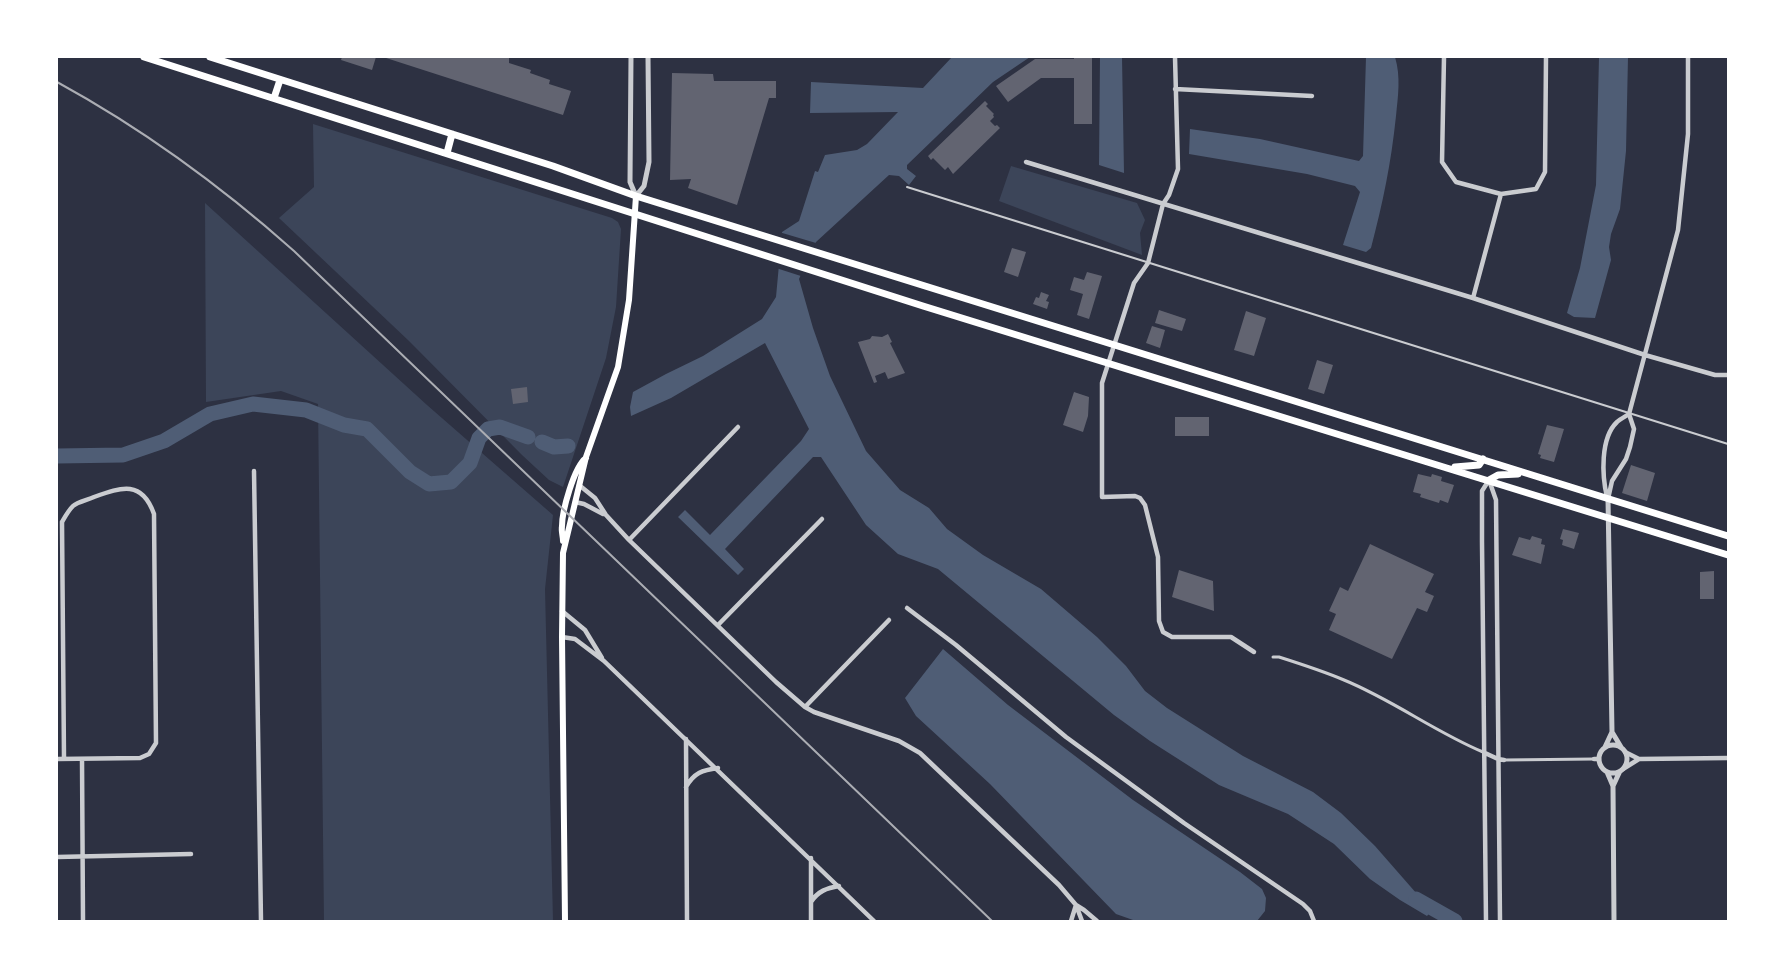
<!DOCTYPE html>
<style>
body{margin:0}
#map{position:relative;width:1785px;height:978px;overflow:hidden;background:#2d3142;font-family:"Titillium Web",sans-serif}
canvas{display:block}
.frame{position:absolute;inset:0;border:58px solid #fff;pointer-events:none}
</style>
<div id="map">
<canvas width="1785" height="978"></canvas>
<div class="frame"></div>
</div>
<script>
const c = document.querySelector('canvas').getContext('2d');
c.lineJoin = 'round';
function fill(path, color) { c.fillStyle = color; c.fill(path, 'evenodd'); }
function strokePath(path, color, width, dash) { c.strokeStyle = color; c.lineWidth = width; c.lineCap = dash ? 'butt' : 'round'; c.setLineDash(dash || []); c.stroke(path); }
const green = new Path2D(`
 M 313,124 L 612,218 L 618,222 L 621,229 L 616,307 L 606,358 L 563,487 L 549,480 L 522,455 L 409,341 L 279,218 L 314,187 Z
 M 1011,166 L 1137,203 L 1145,220 L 1140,233 L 1142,255 L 999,201 Z
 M 205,203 L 427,405 L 553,515 L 545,589 L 553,921 L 324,921 L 318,404 L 281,391 L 206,402 Z`);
const water = new Path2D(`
 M 952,57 L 1030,57 L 993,82 L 907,165 L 907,169 L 916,176 L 909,185 L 899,176 L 889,175 L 816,242 L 799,279 L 813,328 L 830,376 L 866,451 L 900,490 L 929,508 L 947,529 L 983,555 L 1041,589 L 1097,637 L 1126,666 L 1145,691 L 1167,708 L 1243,756 L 1313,792 L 1341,813 L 1375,846 L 1417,894 L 1434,908 L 1427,916 L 1400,900 L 1370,879 L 1334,844 L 1288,814 L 1219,785 L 1150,741 L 1114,715 L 938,569 L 898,554 L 866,525 L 821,457 L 813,457 L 725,549 L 744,569 L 738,575 L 678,517 L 685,510 L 710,535 L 801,441 L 809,429 L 765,343 L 671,398 L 631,416 L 630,407 L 633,392 L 666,374 L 703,356 L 762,319 L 776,297 L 782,232 L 799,221 L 815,171 L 818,172 L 825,155 L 857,150 L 867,144 L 898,112 L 810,113 L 811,82 L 923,88 Z
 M 1100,57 L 1122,57 L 1124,173 L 1099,165 Z
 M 1366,57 L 1395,57 C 1401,77 1398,96 1396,116 C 1391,164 1383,202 1371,248 L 1366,252 L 1343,245 L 1360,192 L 1355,186 L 1307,174 L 1189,154 L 1190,129 L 1260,139 L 1359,161 L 1363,156 Z
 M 1599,57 L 1628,57 L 1626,151 L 1620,209 L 1611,234 L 1609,247 L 1611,260 L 1595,318 L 1574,317 L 1567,313 L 1580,268 L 1596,185 Z
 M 943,649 L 1008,705 L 1133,800 L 1240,872 L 1262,889 L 1266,898 L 1265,911 L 1257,921 L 1133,920 L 1116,914 L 990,784 L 916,716 L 905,698 Z`);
const pier = new Path2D(`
 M 779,232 L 816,243 L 804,277 L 776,268 Z`);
const river = new Path2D(`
 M 542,442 L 554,447 L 568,446
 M 57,456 L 123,455 L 164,441 L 210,414 L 253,404 L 306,410 L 344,425 L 367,429 L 410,472 L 429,484 L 451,482 L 470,463 L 479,438 L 488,429 L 500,427 L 528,437
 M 1416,899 L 1455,921`);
const building = new Path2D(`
 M 342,57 L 376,57 L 372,70 L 341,60 Z
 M 383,57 L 509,57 L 509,63 L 531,70 L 530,73 L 550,80 L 549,84 L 571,91 L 563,115 Z
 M 1074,57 L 1092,57 L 1092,124 L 1074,124 L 1074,78 L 1041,78 L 1008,102 L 996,86 L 1035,59 L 1074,59 Z
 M 672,73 L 713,74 L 714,81 L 776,81 L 776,98 L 769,98 L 737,205 L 688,188 L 691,179 L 670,180 Z
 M 985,101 L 988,104 L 986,106 L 994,114 L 993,115 L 994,117 L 990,121 L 995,126 L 997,125 L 1000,128 L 953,174 L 948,167 L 945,170 L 933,158 L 931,160 L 928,156 Z
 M 1012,248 L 1026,252 L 1018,277 L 1004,272 Z
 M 1087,272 L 1102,276 L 1089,319 L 1077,315 L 1083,294 L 1070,290 L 1074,277 L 1084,280 Z
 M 1041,292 L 1049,295 L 1046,301 L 1049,302 L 1047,309 L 1033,304 L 1036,297 L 1039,298 Z
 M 1159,310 L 1186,319 L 1182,331 L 1155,323 Z
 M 1246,311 L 1266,318 L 1254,356 L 1234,350 Z
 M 1152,326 L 1165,330 L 1160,348 L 1146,343 Z
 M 888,334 L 892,342 L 890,343 L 905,373 L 888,379 L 885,372 L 875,376 L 877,382 L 874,383 L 858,342 L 870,339 L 872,336 L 882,337 Z
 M 1317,360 L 1333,365 L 1324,394 L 1308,389 Z
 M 527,387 L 528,402 L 513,404 L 511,389 Z
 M 1074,392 L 1089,397 L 1088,416 L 1083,432 L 1063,425 Z
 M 1175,417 L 1209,417 L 1209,436 L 1175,436 Z
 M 1547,425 L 1564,429 L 1554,462 L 1540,458 L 1541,455 L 1538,454 Z
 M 1631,465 L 1655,473 L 1647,501 L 1622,493 Z
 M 1418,474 L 1431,477 L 1432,474 L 1442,477 L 1441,481 L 1454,485 L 1448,503 L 1440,500 L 1439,503 L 1420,497 L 1421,494 L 1413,492 Z
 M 1563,529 L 1579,533 L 1574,549 L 1562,545 L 1563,540 L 1560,539 Z
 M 1532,536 L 1542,539 L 1541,544 L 1545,545 L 1541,564 L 1512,555 L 1519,537 L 1530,540 Z
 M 1370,544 L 1434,574 L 1425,592 L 1434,596 L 1427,612 L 1417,608 L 1392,659 L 1329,630 L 1336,614 L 1329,611 L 1340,587 L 1348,591 Z
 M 1179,570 L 1213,581 L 1214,611 L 1172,597 Z
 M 1714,571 L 1714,599 L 1700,599 L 1700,572 Z`);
const service = new Path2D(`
 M 907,187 L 1728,444`);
const pedestrian = new Path2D(`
 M 1273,657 L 1279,657 C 1301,664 1323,671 1344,680 C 1393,700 1435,732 1483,752
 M 1504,760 L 1594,759`);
const minor = new Path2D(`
 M 1175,57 L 1178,169 L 1169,195 L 1163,204 L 1148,263 L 1134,283 L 1102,383 L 1102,497 L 1135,496 L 1140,498 L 1145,505 L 1158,557 L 1159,621 L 1163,632 L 1172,637 L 1231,637 L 1254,652
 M 1444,57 L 1442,162 L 1456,182 L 1501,194 L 1536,189 L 1545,172 L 1546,57
 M 1175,89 L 1312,96
 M 1026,162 L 1473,298 L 1645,355 L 1715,375 L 1728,375
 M 1473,298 L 1501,194
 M 254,471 L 261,921
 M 1489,480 L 1496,500 L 1500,921
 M 579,485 L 595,498 L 606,515 L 629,540 L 776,682 L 805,707 L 814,712 L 899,741 L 920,753 L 1059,885 L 1076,905 L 1082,921
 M 1607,497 C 1602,476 1600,438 1617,422 C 1620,419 1626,416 1629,414
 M 1608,499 L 1612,481 L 1626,459 L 1630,447 L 1634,429 L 1629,414 L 1678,230 L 1688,134 L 1688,57
 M 575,502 L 584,504 L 603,514
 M 629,540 L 738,427
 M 907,608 L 956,645 L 1066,737 L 1184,823 L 1303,904 L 1310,911 L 1314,921
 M 562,611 L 585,630 L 602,658
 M 718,625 L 822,519
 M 562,637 L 575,639 L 604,661 L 874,921
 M 805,707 L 889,620
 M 686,739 L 687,921
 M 1625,752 L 1639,759 L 1728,758
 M 1485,753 L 1498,759 L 1504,760
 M 57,759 L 140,758 L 149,754 L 156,743 L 154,514 C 142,480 122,487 94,497 C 87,500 77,502 73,506 C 68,511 65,517 62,522 L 64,759
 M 82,759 L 83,921
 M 1594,759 L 1599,759
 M 1623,769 L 1639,759
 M 686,787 C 694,773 702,770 718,768
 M 57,857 L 191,854
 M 811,902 C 818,891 827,888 839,886
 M 1076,905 L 1084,910 L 1097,921
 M 811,921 L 811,858
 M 1071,921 L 1076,905
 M 1486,921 L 1482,542 L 1482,491 L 1489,480`);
const tertiary = new Path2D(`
 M 631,57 L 630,182 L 636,196 L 644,186 L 649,162 L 648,57
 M 1612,732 L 1621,747
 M1599 759a14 14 0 1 1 28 0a14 14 0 1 1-28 0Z
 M 1605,747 L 1612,732 L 1608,499
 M 1607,772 L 1613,786 L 1614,921
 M 1613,786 L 1620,771`);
const secondary = new Path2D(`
 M 563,541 C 563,536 561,531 562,526 C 562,511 574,467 586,458
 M 565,921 L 562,637 L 563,553 L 586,457 L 618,367 L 629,300 L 636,196`);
const primary = new Path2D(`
 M 144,57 L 923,306 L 1728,555
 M 210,57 L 553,166 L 636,196 L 1728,536
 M 274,98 L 280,80
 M 447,153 L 452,134
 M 1455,467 L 1479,465 L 1483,459
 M 1489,480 L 1498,475 L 1518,474`);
const rail = new Path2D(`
 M 57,82 C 143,129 221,186 294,251 L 992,921`);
fill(green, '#3c4559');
fill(water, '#4f5d75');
fill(pier, '#2d3142');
strokePath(river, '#4f5d75', 15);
fill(building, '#626471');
strokePath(service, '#caccd0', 2);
strokePath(pedestrian, '#caccd0', 3);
strokePath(minor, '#caccd0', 4.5);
strokePath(tertiary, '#caccd0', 5);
strokePath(secondary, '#fff', 6);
strokePath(primary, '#fff', 7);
strokePath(rail, '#abadb3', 2);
</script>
